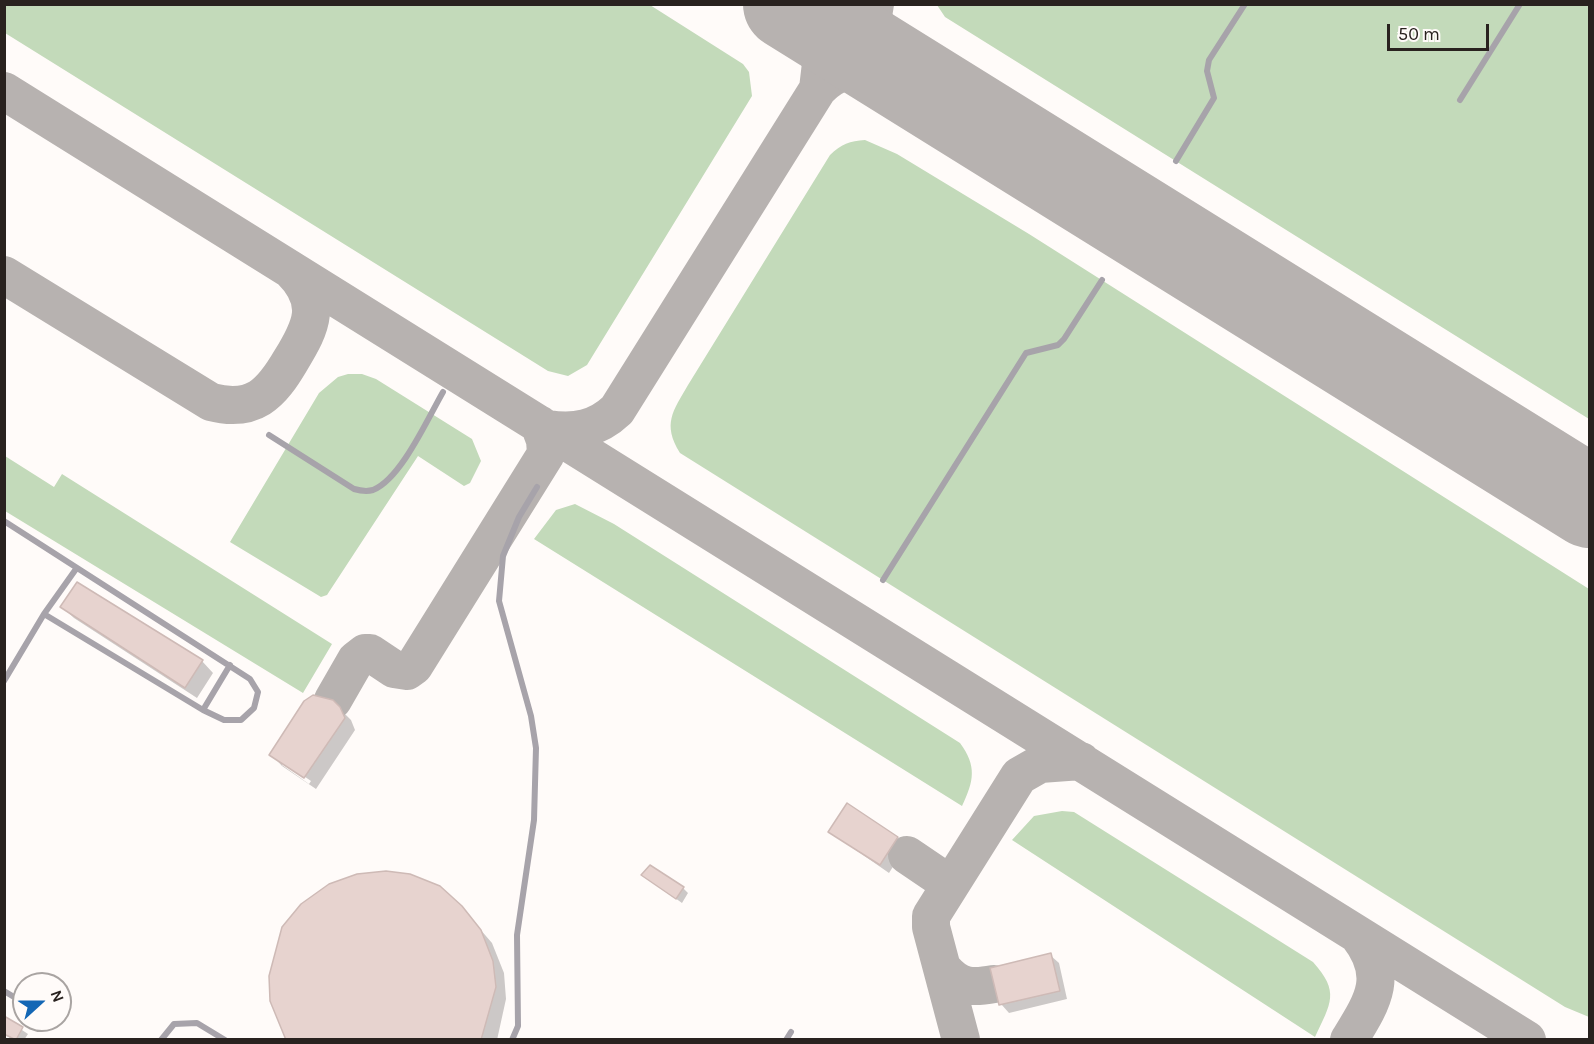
<!DOCTYPE html>
<style>
body{margin:0}
#map{position:relative;width:1594px;height:1044px;overflow:hidden;background:#fffbf9;font-family:Karla,sans-serif}
canvas{display:block}
.frame{position:absolute;inset:0;border:6px solid #29221f;pointer-events:none}
.north{position:absolute;left:12px;top:972px;width:60px;height:60px;box-sizing:border-box;background:#fffbf9;border:2px solid #a9a4a2;border-radius:50%;rotate:69deg;font-size:16px;font-weight:700;line-height:24px;text-align:center;color:#29221f}
.north::after{content:'';display:block;margin:auto;width:21px;height:27px;background:#1467b5;clip-path:polygon(50% 0,100% 100%,50% 72%,0 100%)}
.scale{position:absolute;left:1387px;top:24px;width:102px;height:27px;box-sizing:border-box;border:3px solid #29221f;border-top:0;padding-left:8px;font-size:18px;line-height:21px;white-space:nowrap;color:#29221f;-webkit-text-stroke:4px #fffbf9;paint-order:stroke}
</style>
<div id="map">
<canvas width="1594" height="1044"></canvas>
<div class="frame"></div>
<div class="north">N</div>
<div class="scale">50 m</div>
</div>
<script>
const c = document.querySelector('canvas').getContext('2d');
c.lineJoin = 'round';
function fill(path, color) { c.fillStyle = color; c.fill(path, 'evenodd'); }
function strokePath(path, color, width, dash) { c.strokeStyle = color; c.lineWidth = width; c.lineCap = dash ? 'butt' : 'round'; c.setLineDash(dash || []); c.stroke(path); }
const green = new Path2D(`
 M 4,5 L 650,5 L 743,64 L 749,72 L 752,96 L 587,365 L 568,376 L 548,371 L 5,33 Z
 M 937,5 L 1589,5 L 1589,419 L 945,17 Z
 M 865,140 L 897,154 L 1029,234 L 1589,589 L 1589,1017 L 1565,1007 L 680,453 C 662,424 673,411 688,385 L 830,155 C 841,144 850,141 865,140 Z
 M 348,374 L 362,374 L 376,379 L 472,439 L 481,461 L 470,483 L 464,486 L 418,456 L 327,595 L 321,597 L 230,542 L 319,393 L 338,377 Z
 M 5,456 L 54,487 L 62,474 L 332,644 L 303,693 L 5,511 Z
 M 575,504 L 614,524 L 960,743 C 977,766 974,781 962,806 L 534,539 L 556,510 Z
 M 1062,811 L 1074,812 L 1313,962 C 1340,992 1331,1003 1315,1037 L 1012,840 L 1034,816 Z`);
const shadow = new Path2D(`
 M 78,584 L 202,661 L 213,673 L 197,698 L 74,618 L 62,607 Z
 M 314,696 L 323,697 L 339,708 L 351,720 L 355,730 L 316,789 L 282,766 L 271,754 ZM 282,761 L 311,781 L 309,784 L 282,765 Z
 M 847,805 L 906,846 L 889,873 L 830,832 Z
 M 643,875 L 683,888 L 688,893 L 682,903 Z
 M 461,907 L 492,943 L 504,973 L 506,999 L 497,1040 L 288,1040 Z
 M 1050,955 L 1059,963 L 1067,999 L 1009,1013 L 1001,1004 Z
 M 4,1018 L 28,1034 L 24,1040 L 13,1040 L 4,1034 Z`);
const taxiway = new Path2D(`
 M 804,14 L 822,55 L 818,89
 M 804,14 L 841,13 L 862,4
 M 4,91 L 1527,1040
 M 4,275 L 211,402 C 254,413 271,394 291,360 C 312,326 323,302 291,270
 M 548,429 C 575,433 597,429 617,410 L 818,89 C 836,69 861,66 887,65 C 878,45 870,26 875,4
 M 333,700 L 356,660 L 365,653 L 370,653 L 394,669 L 407,671 L 414,666 L 546,454 L 545,440 L 539,424
 M 907,855 L 938,876
 M 944,970 C 960,988 972,988 994,984
 M 961,1040 L 931,927 L 931,916 L 1019,776 L 1040,764 L 1081,761
 M 1349,1040 C 1373,1001 1390,976 1358,935`);
const runway = new Path2D(`
 M 789,4 L 1590,502`);
const building = new Path2D(`
 M 77,582 L 203,660 L 185,688 L 60,607 Z
 M 313,695 L 333,700 L 340,707 L 345,718 L 304,778 L 269,755 L 304,701 Z
 M 847,803 L 898,837 L 880,865 L 828,832 Z
 M 650,865 L 684,887 L 676,899 L 641,875 Z
 M 386,871 L 410,874 L 440,886 L 462,906 L 481,930 L 493,961 L 496,987 L 481,1040 L 286,1040 L 270,1001 L 269,976 L 282,927 L 301,904 L 329,884 L 357,874 Z
 M 1051,953 L 1060,991 L 999,1005 L 990,968 Z
 M 4,1016 L 23,1027 L 16,1040 L 4,1034 Z`);
const lane = new Path2D(`
 M 1460,100 L 1520,4
 M 1176,161 L 1214,98 L 1207,71 L 1209,60 L 1245,4
 M 269,435 L 354,489 C 361,491 366,492 373,490 C 401,479 428,418 443,392
 M 4,521 L 250,679 L 258,692 L 254,708 L 241,720 L 224,720 L 203,710 L 44,614
 M 883,580 L 1026,353 L 1058,345 L 1064,339 L 1102,280
 M 4,681 L 44,614 L 76,569
 M 203,710 L 230,665
 M 4,991 L 24,1003
 M 52,1020 L 53,1021
 M 161,1040 L 174,1024 L 197,1023 L 225,1040
 M 512,1040 L 518,1026 L 517,935 L 534,820 L 536,748 L 531,716 L 499,601 L 503,556 L 519,517 L 537,487
 M 786,1040 L 791,1032`);
fill(green, '#c3daba');
fill(shadow, '#0003');
strokePath(taxiway, '#b7b2b0', 38);
strokePath(runway, '#b7b2b0', 92);
fill(building, '#e7d3cf');
strokePath(building, '#cebab6', 1.5);
strokePath(lane, '#a7a3aa', 6);
</script>
